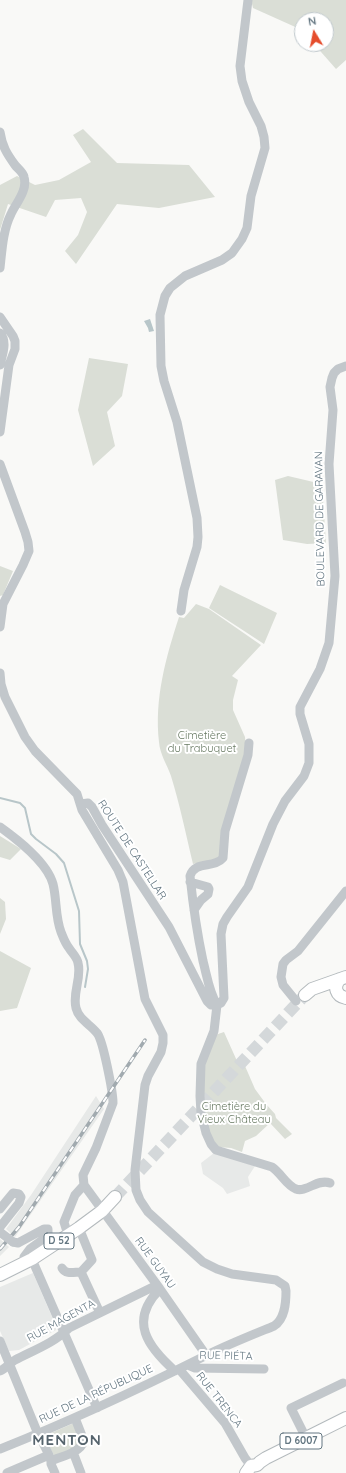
<!DOCTYPE html>
<meta charset="utf-8">
<style>
body{margin:0}
#map{position:relative;width:346px;height:1473px;overflow:hidden;background:#f9f9f7;font-family:Quicksand,sans-serif}
canvas{display:block}
.north{position:absolute;left:294px;top:12px;width:40px;height:40px;box-sizing:border-box;background:#fff;border:1px solid #c1c9cd;border-radius:50%;rotate:350deg;font-size:11px;font-weight:700;line-height:16px;text-align:center;color:#647782}
.north::after{content:'';display:block;margin:auto;width:14px;height:18px;background:#e54d2c;clip-path:polygon(50% 0,100% 100%,50% 72%,0 100%)}
</style>
<div id="map">
<canvas width="346" height="1473"></canvas>
<div class="north">N</div>
</div>
<script>
const c = document.querySelector('canvas').getContext('2d');
c.lineJoin = 'round';
function fill(path, color) { c.fillStyle = color; c.fill(path, 'evenodd'); }
function strokePath(path, color, width, dash) { c.strokeStyle = color; c.lineWidth = width; c.lineCap = dash ? 'butt' : 'round'; c.setLineDash(dash || []); c.stroke(path); }
function write(font, color, halo, rows, align = 'center') {
  c.font = font + ' Quicksand,sans-serif'; c.lineWidth = 4; c.setLineDash([]); c.textBaseline = 'middle'; c.strokeStyle = halo; c.fillStyle = color; for (const [text, x, y, turn = 0] of rows) {
    c.save(); c.translate(x, y); c.rotate((+turn || 0) * Math.PI / 180); c.textAlign = isNaN(turn) ? turn : align; if (halo) c.strokeText(text, 0, 0); c.fillText(text, 0, 0); c.restore();
  }
}
const built = new Path2D(`
 M 96,1096 L 104,1109 L 15,1237 L 6,1229 L 31,1195 Z
 M 214,1153 L 255,1166 L 248,1177 L 250,1186 L 227,1194 L 223,1188 L 203,1174 L 201,1163 Z
 M 0,1239 L 9,1247 L 0,1256 Z
 M 33,1273 L 56,1326 L 56,1330 L 19,1350 L 9,1351 L 0,1331 L 0,1287 Z`);
const green = new Path2D(`
 M 251,0 L 346,0 L 346,60 L 336,69 L 314,44 L 326,44 L 326,20 L 302,20 L 302,30 L 253,8 Z
 M 83,129 L 117,163 L 189,165 L 215,197 L 159,208 L 117,204 L 76,264 L 65,251 L 78,235 L 87,212 L 81,198 L 55,200 L 46,217 L 8,204 L 0,230 L 0,185 L 17,176 L 35,185 L 59,180 L 91,162 L 73,135 Z
 M 89,358 L 128,364 L 122,396 L 107,412 L 115,446 L 93,466 L 78,410 Z
 M 288,476 L 322,484 L 326,543 L 307,544 L 283,540 L 275,480 Z
 M 0,566 L 13,571 L 3,595 L 0,596 Z
 M 220,585 L 277,613 L 264,644 L 209,608 Z
 M 196,604 L 209,609 L 261,645 L 232,676 L 238,680 L 233,700 L 233,710 L 245,737 L 246,752 L 221,858 L 193,864 C 186,835 180,805 171,776 C 167,764 160,755 159,742 C 154,699 166,657 179,617 L 184,618 Z
 M 0,836 L 21,849 L 10,860 L 0,857 Z
 M 0,898 L 5,902 L 6,919 L 0,934 Z
 M 0,951 L 31,968 L 17,1008 L 0,1011 Z
 M 224,1032 L 237,1061 L 245,1066 L 255,1089 L 266,1104 L 275,1114 L 276,1118 L 292,1134 L 285,1139 L 270,1123 L 256,1136 L 245,1141 L 242,1152 L 231,1148 L 218,1147 L 211,1139 L 204,1112 L 203,1064 L 215,1035 Z
 M 74,1423 L 82,1445 L 55,1457 L 44,1436 Z`);
const water = new Path2D(`
 M 150,319 L 154,331 L 149,332 L 148,328 L 144,321 Z`);
const stream = new Path2D(`
 M 0,798 L 20,803 L 25,808 L 31,834 L 36,839 L 56,854 L 64,863 L 79,911 L 80,944 L 87,961 L 88,969 L 85,987`);
const majorTunnel = new Path2D(`
 M 115,1197 L 305,995`);
const minor = new Path2D(`
 M 0,132 C 2,146 7,154 15,165 C 18,169 23,172 24,177 C 28,190 16,203 11,214 C 3,230 2,250 0,268
 M 0,317 L 13,336 L 15,341 L 15,349 L 9,365 L 0,432
 M 0,333 C 8,342 2,355 0,365
 M 0,464 L 25,532 L 28,542 L 29,551 L 23,565 L 3,604 L 0,627
 M 181,611 L 184,590 L 197,547 L 198,537 L 197,518 L 177,422 L 164,381 L 161,366 L 160,315 L 165,296 L 170,288 L 185,276 L 222,260 L 232,253 L 242,239 L 247,228 L 251,196 L 265,148 L 264,137 L 261,126 L 249,102 L 242,81 L 240,66 L 248,0
 M 0,673 L 1,684 L 5,697 L 25,737 L 35,751 L 77,794 L 82,810 L 118,870 L 123,882 L 145,999 L 163,1035 L 163,1043 L 161,1052 L 148,1076 L 145,1085 L 135,1170 L 136,1190 L 140,1200 L 148,1212 L 203,1262 L 217,1269 L 232,1274 L 276,1280 L 285,1286 L 286,1291 C 286,1303 285,1319 274,1326 C 252,1335 229,1344 207,1355 C 139,1389 71,1421 0,1449
 M 81,804 L 88,803 L 92,807 L 102,825 L 169,927 L 207,1001 L 211,1005 L 217,1005
 M 0,827 C 18,840 47,862 53,884 C 57,900 55,916 61,932 C 63,937 65,943 69,948 C 72,953 77,957 78,963 C 82,978 72,993 76,1008 C 79,1020 90,1024 97,1033 C 103,1040 113,1092 113,1103 L 96,1148 L 83,1175 L 84,1185 L 160,1289 L 206,1355
 M 190,882 L 208,887 L 209,889 L 208,894 L 201,900 L 194,910
 M 296,1001 L 283,985 L 281,977 L 283,964 L 286,960 L 298,951 L 346,891
 M 217,1005 L 221,1003 L 224,998 L 221,934 L 223,924 L 227,917 L 248,887 L 273,824 L 285,801 L 304,776 L 309,763 L 309,744 L 300,714 L 300,707 L 320,669 L 329,643 L 335,576 L 329,464 L 333,410 L 330,387 L 332,378 L 334,373 L 338,369 L 346,366
 M 217,1005 C 209,992 207,976 203,961 C 197,933 193,905 190,876 C 195,860 214,869 223,858 L 225,831 L 248,755 L 249,743
 M 217,1005 L 214,1031 L 201,1064 L 200,1096 L 201,1113 L 206,1133 L 211,1144 L 216,1150 L 272,1167 C 281,1173 286,1185 296,1189 C 306,1193 318,1178 330,1183
 M 0,1209 L 13,1193 L 19,1194 L 21,1197 L 19,1203 L 0,1227
 M 68,1235 L 64,1222 L 75,1195 L 84,1185
 M 13,1242 L 18,1243 L 44,1229 L 48,1229 L 48,1236 L 30,1249 L 24,1257
 M 27,1253 L 34,1264 L 97,1408
 M 62,1268 C 66,1275 74,1272 81,1272 L 92,1260 L 79,1228
 M 81,1272 L 100,1313
 M 160,1289 C 128,1321 148,1347 175,1371
 M 0,1341 L 36,1429 L 49,1455 L 51,1461 L 51,1464 L 55,1473
 M 188,1365 L 195,1368 L 264,1369
 M 179,1369 L 225,1423 L 245,1458 L 251,1466
 M 0,1371 C 6,1368 10,1363 15,1360 C 34,1350 54,1343 69,1328 L 157,1285
 M 306,1438 L 291,1408 L 343,1383
 M 73,1452 L 81,1473
 M 51,1461 C 62,1456 80,1453 84,1441 L 75,1418
 M 7,1473 L 49,1455`);
const major = new Path2D(`
 M 340,979 C 333,987 336,996 346,998
 M 305,995 L 312,989 L 346,977
 M 0,1275 L 32,1259 L 79,1228 L 102,1211 L 115,1197
 M 257,1465 L 260,1462 L 266,1458 L 346,1418
 M 246,1473 L 251,1466 L 257,1465`);
const rail = new Path2D(`
 M 0,1249 L 19,1227 L 145,1040`);
const minorBridge = new Path2D(`
 M 0,1232 L 13,1242`);
const shields = [
 [59,1241,30],
 [301,1441,42]
];
const shieldNames = [
 ["D 52",59,1241],
 ["D 6007",301,1441]
];
const streetNames = [
 ["BOULEVARD DE GARAVAN",320,519,-91],
 ["ROUTE DE CASTELLAR",132,850,57],
 ["RUE GUYAU",155,1263,54],
 ["RUE MAGENTA",61,1321,-29],
 ["RUE PIÉTA",226,1356,1],
 ["RUE DE LA RÉPUBLIQUE",96,1394,-25],
 ["RUE TRENCA",219,1400,52]
];
const parkNames = [
 ["Cimetière",202,736],
 ["du Trabuquet",202,749],
 ["Cimetière du",234,1107],
 ["Vieux Château",234,1120]
];
const districtNames = [
 ["MENTON",67,1440]
];
fill(built, '#e7e9e8');
fill(green, '#daded6');
fill(water, '#b8c6c9');
strokePath(stream, '#b8c6c9', 2);
strokePath(majorTunnel, '#d4d8da', 12, [12, 6]);
strokePath(major, '#b4babd', 14);
strokePath(minor, '#c2c7cb', 9);
strokePath(major, '#fff', 12);
strokePath(rail, '#a1aaaf', 3.5);
strokePath(rail, '#fff', 2, [6]);
strokePath(minorBridge, '#c2c7cb', 9);
for (const [x, y, w] of shields) { const box = new Path2D(); box.roundRect(x - w / 2, y - 8, w, 16, 3); c.fillStyle = '#fff'; c.fill(box); strokePath(box, '#647782', 1); }
write('bold 10px', '#647782', null, shieldNames);
write('11px', '#647782', '#fff', streetNames);
write('11px', '#687a63', '#fff', parkNames);
c.letterSpacing = '1px';
write('bold 15px', '#56646d', '#fff', districtNames);
c.letterSpacing = '0px';
</script>
